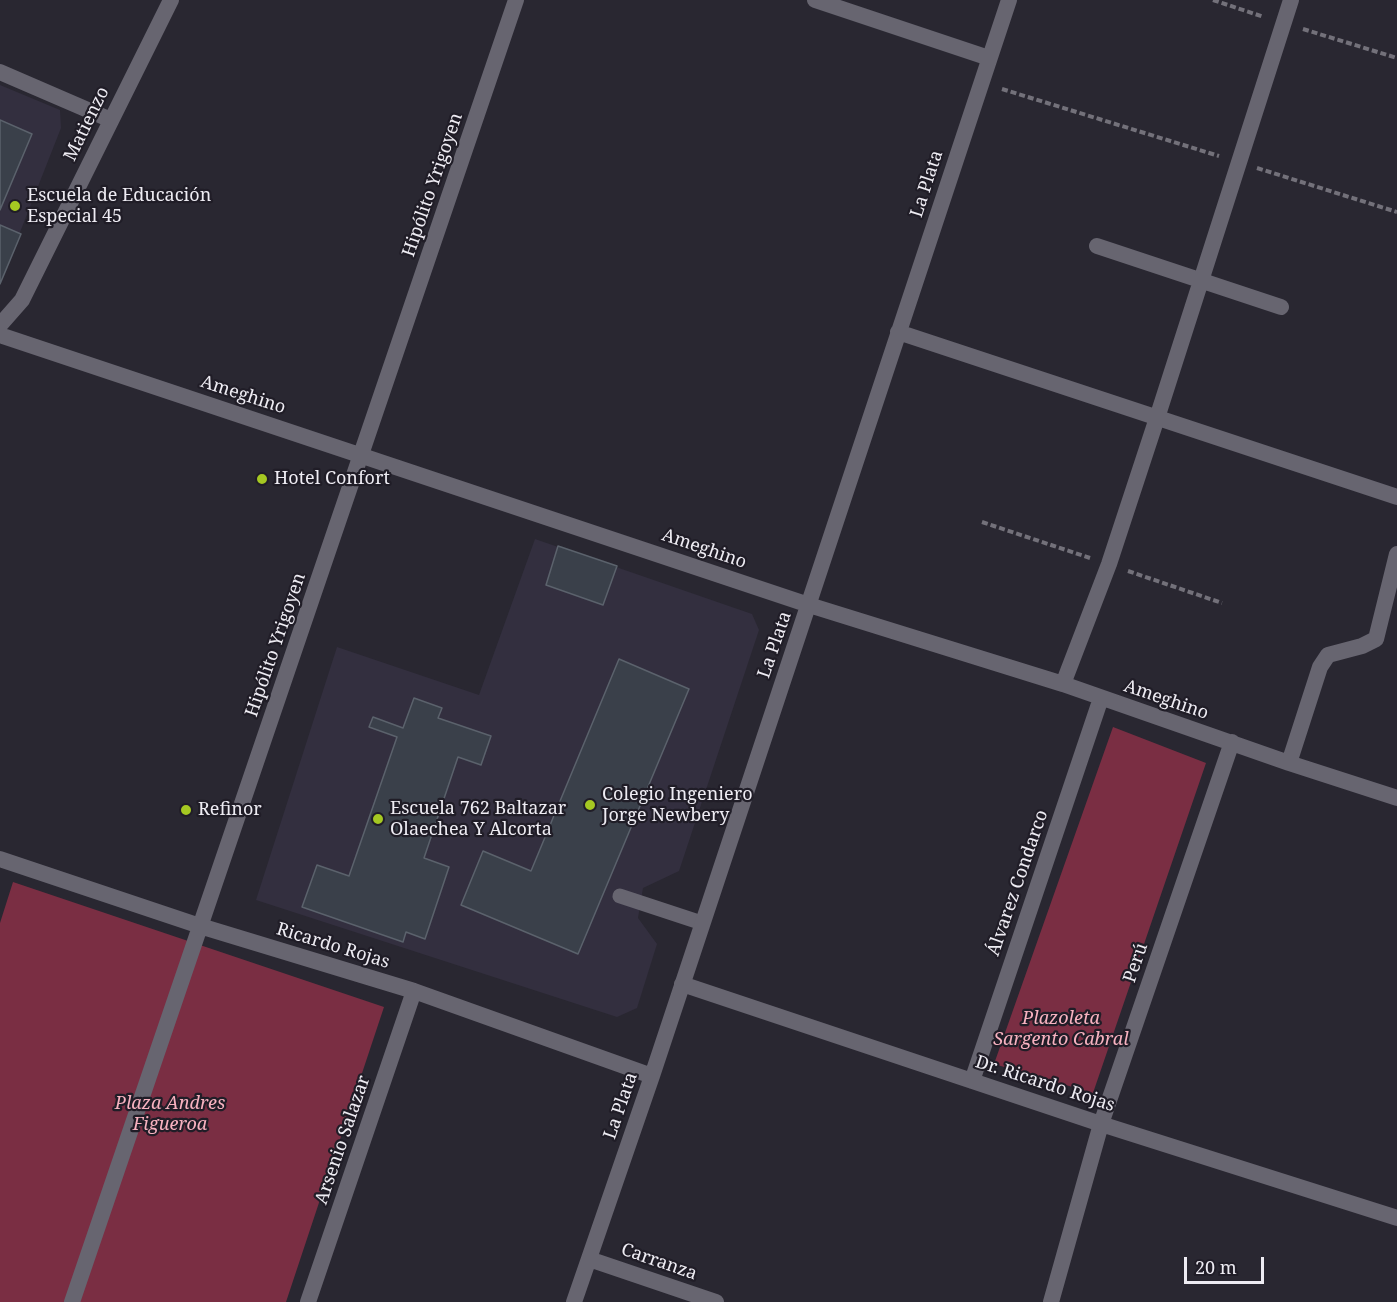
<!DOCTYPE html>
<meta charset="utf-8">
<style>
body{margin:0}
#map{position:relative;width:1397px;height:1302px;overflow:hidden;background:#292731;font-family:"Noto Serif",serif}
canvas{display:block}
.scale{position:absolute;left:1184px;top:1257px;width:80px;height:27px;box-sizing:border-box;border:3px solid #eeecf3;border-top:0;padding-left:8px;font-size:18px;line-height:21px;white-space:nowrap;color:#eeecf3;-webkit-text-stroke:4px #201d27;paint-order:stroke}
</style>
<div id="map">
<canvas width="1397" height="1302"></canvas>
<div class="scale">20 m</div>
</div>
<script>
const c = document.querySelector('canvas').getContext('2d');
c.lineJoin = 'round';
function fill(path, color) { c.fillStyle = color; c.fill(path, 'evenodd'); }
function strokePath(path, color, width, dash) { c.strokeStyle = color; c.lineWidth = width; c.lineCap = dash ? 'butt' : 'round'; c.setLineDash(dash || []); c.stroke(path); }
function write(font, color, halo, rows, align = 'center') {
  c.font = font + ' "Noto Serif",serif'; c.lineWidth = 4.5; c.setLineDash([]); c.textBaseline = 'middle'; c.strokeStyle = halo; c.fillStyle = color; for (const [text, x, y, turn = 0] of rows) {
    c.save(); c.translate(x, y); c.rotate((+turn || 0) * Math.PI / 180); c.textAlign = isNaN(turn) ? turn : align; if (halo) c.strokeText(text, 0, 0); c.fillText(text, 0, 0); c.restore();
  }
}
const built = new Path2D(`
 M 0,85 L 60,110 L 61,128 L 0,283 Z
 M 535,539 L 752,614 L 759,630 L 679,871 L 643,888 L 638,918 L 657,944 L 637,1008 L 617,1017 L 256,900 L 337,647 L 479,695 Z`);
const green = new Path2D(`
 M 1113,727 L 1206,763 L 1093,1093 L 994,1064 Z
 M 13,882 L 384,1007 L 286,1302 L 0,1302 L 0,923 Z`);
const building = new Path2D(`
 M 0,120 L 32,134 L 0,210 Z
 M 0,225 L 21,234 L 0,284 Z
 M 558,546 L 617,566 L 603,605 L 546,585 Z
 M 619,659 L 689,689 L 578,954 L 461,905 L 483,851 L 531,871 Z
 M 414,698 L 442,708 L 438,718 L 491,736 L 481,765 L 458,757 L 424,858 L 449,867 L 425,939 L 406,932 L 403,942 L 302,907 L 317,865 L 349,876 L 397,737 L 369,727 L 373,717 L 403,728 Z`);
const path = new Path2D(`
 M 1213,0 L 1264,17
 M 1303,29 L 1397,58
 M 1002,89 L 1219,156
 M 1257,168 L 1397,212
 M 982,522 L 1090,558
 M 1128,571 L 1222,603`);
const service = new Path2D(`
 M 620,896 L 702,923`);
const minor = new Path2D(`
 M 815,0 L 989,58
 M 0,72 L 111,120
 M 1097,246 L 1281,307
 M 0,325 L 22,300 L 171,0
 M 898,332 L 1397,497
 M 0,335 L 809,605 L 1063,684 L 1289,763 L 1397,798
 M 1063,684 L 1109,564 L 1157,418 L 1291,0
 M 1289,763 L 1320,667 L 1328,655 L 1362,646 L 1376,639 L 1397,554
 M 0,859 L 200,926 L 414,991 L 652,1076
 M 682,984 L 1101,1124 L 1397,1218
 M 972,1081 L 1101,698
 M 589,1259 L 716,1302
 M 72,1302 L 516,0
 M 308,1302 L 414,991
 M 574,1302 L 652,1076 L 1009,0
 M 1051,1302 L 1101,1124 L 1232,742`);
const markers = [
 [15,206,6,"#a5c822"],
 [262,479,6,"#a5c822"],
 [590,805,6,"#a5c822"],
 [186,810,6,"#a5c822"],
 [378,819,6,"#a5c822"]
];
const streetNames = [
 ["Matienzo",87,124,-64],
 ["La Plata",927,184,-72],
 ["Hipólito Yrigoyen",433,185,-71],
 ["Ameghino",243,395,18],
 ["Ameghino",704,549,19],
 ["Hipólito Yrigoyen",276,645,-71],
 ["La Plata",775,645,-71],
 ["Ameghino",1166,700,19],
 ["Álvarez Condarco",1018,883,-71],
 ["Ricardo Rojas",333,946,17],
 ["Perú",1136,963,-71],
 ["Dr. Ricardo Rojas",1045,1084,18],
 ["La Plata",621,1106,-71],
 ["Arsenio Salazar",343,1140,-71],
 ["Carranza",659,1262,19]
];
const poiNames = [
 ["Escuela de Educación",27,196],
 ["Especial 45",27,217],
 ["Hotel Confort",274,479],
 ["Colegio Ingeniero",602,795],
 ["Jorge Newbery",602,816],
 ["Escuela 762 Baltazar",390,809],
 ["Olaechea Y Alcorta",390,830],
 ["Refinor",198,810]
];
const parkNames = [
 ["Plazoleta",1061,1019],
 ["Sargento Cabral",1061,1040],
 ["Plaza Andres",170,1104],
 ["Figueroa",170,1125]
];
fill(built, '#332f3f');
fill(green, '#7a2e43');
fill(building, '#3a404a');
strokePath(building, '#5b626c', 1.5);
strokePath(path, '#73717a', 4, [6, 3]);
strokePath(service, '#676570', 15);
strokePath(minor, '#676570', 16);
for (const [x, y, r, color] of markers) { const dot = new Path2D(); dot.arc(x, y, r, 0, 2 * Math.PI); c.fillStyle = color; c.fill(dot); strokePath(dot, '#201d27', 2); }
write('18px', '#eeecf3', '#201d27', streetNames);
write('18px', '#eeecf3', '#201d27', poiNames, 'left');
write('italic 18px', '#f8b2c0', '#201d27', parkNames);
</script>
